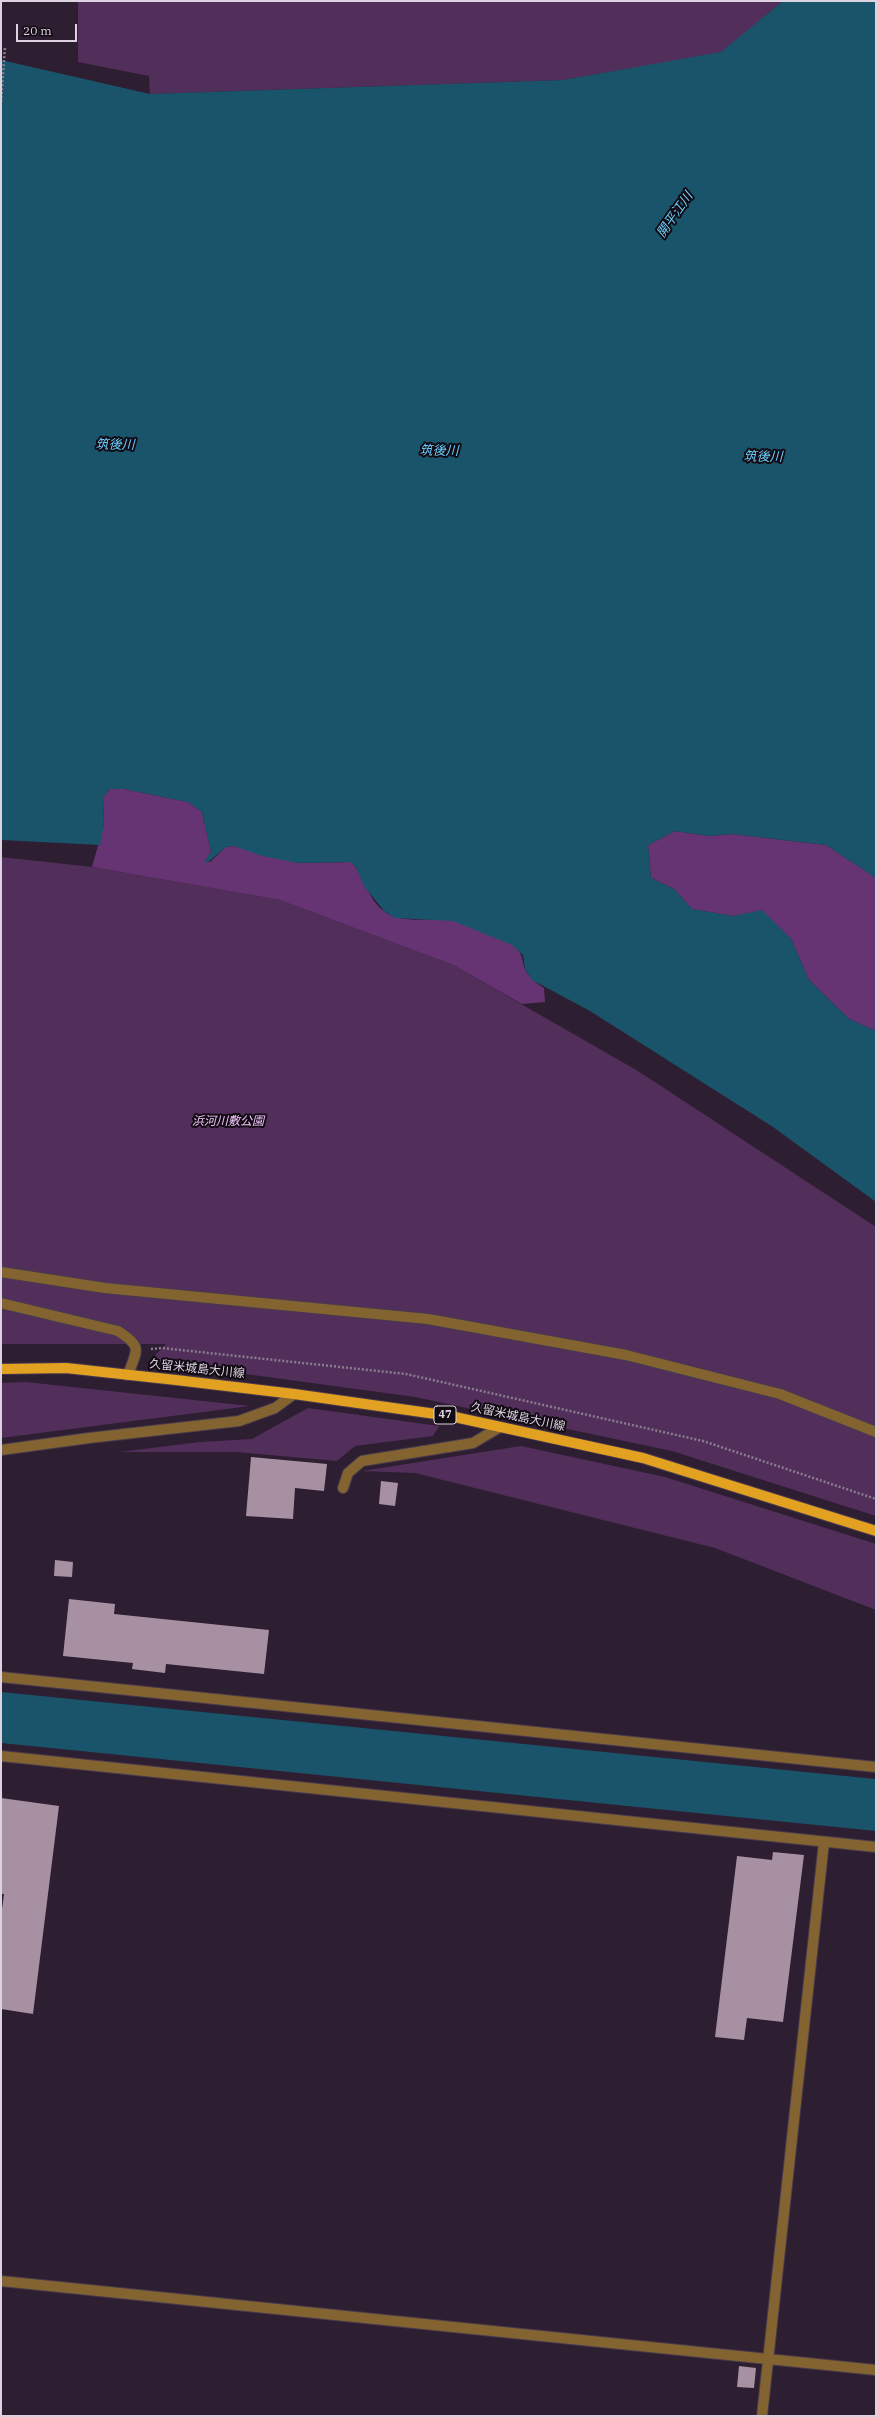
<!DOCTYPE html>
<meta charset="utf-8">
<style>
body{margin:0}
#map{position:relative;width:877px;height:2417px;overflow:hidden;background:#2d1e31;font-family:"IBM Plex Serif",serif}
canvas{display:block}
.frame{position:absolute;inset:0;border:2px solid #ddd3e0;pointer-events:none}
.scale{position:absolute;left:16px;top:24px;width:61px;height:18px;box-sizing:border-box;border:2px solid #ddd3e0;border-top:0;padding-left:5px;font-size:12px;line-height:14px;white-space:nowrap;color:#ddd3e0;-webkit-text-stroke:3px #120b13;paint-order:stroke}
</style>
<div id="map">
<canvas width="877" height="2417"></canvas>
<div class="frame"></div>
<div class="scale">20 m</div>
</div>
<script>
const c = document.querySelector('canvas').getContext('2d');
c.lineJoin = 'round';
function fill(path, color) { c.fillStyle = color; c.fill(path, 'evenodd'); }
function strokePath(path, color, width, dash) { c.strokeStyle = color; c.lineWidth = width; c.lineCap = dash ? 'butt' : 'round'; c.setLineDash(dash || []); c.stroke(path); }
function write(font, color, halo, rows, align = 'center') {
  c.font = font + ' "IBM Plex Serif","Noto Sans JP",serif'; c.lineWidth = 4; c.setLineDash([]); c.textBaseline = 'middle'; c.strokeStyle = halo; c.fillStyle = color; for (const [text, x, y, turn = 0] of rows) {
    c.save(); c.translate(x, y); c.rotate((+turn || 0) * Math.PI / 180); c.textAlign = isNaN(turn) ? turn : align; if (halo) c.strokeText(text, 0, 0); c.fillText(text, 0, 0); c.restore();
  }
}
const green = new Path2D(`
 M 78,1 L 783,1 L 721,53 L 563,80 L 150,94 L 149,76 L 78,62 Z
 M 1,857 L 92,867 L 280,900 L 453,965 L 638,1071 L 876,1227 L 876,1516 L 672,1451 L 415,1397 L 150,1361 L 166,1344 L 1,1344 Z
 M 26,1382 L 250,1406 L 1,1438 L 1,1383 Z
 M 308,1408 L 439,1426 L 433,1436 L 355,1446 L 337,1461 L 236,1452 L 119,1452 L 200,1442 L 252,1439 Z
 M 521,1446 L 665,1477 L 876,1544 L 876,1610 L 715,1548 L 415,1473 L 362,1471 Z`);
const forest = new Path2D(`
 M 110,789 L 124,789 L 188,802 L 202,812 L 211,852 L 205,861 L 210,862 L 226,847 L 234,846 L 298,863 L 351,862 C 364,873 367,900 385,912 C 403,924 430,918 451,920 C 463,922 499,938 511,944 C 523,951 521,958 525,969 C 529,978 536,983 544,988 L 545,1002 L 522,1004 L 453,965 L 280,900 L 92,867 L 104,824 L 103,797 Z
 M 675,831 L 709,836 L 732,834 L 826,845 L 876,878 L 876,1031 L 849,1019 L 809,980 L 791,939 L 762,911 L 733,916 L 692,909 L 674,889 L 651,878 L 648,845 Z`);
const water = new Path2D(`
 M 783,1 L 876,1 L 876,878 L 826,845 L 732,834 L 709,836 L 675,831 L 648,845 L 651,878 L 674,889 L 692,909 L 733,916 L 762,910 L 791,939 L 809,980 L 849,1019 L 876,1031 L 876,1202 L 773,1127 L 590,1011 L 532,980 L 525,969 L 523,955 L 512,945 L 453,921 L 395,918 L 384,911 L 364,886 L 356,867 L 351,862 L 298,863 L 262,856 L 234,846 L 226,847 L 207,863 L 205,861 L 211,852 L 202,812 L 188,802 L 124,789 L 110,789 L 103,797 L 104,824 L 100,845 L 1,840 L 1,60 L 150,94 L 563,80 L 721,52 Z
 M 1,1692 L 876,1779 L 876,1831 L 1,1743 Z`);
const building = new Path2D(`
 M 251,1457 L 327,1464 L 324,1491 L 295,1488 L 293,1519 L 246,1516 Z
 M 381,1481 L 398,1483 L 395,1506 L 379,1504 Z
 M 55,1560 L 73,1562 L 72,1577 L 54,1576 Z
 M 69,1599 L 115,1604 L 114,1614 L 269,1630 L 264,1674 L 166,1664 L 165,1673 L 132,1669 L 133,1663 L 63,1656 Z
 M 1,1798 L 59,1806 L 33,2014 L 1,2009 L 1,1917 L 4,1894 L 1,1894 Z
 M 773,1852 L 804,1855 L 783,2022 L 747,2018 L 744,2040 L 715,2037 L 737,1856 L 772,1860 Z
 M 739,2366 L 756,2368 L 754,2388 L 737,2387 Z`);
const path = new Path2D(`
 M 1,102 L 5,47
 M 151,1349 L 162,1348 L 406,1374 L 703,1441 L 876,1499`);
const minor = new Path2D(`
 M 1,1272 L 105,1288 L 428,1319 L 626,1355 L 780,1394 L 876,1432
 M 1,1303 L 118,1331 C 143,1347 137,1349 128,1375
 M 1,1450 L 89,1438 L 239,1421 L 275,1408 L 294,1394
 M 343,1488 L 348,1473 L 362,1461 L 473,1443 L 500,1427
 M 1,1677 L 876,1767
 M 1,1756 L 876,1847
 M 1,2281 L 876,2370
 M 762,2416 L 824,1842`);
const major = new Path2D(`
 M 1,1369 L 66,1368 L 176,1380 L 294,1394 L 450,1416 L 643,1458 L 876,1531`);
const shields = [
 [445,1415,22]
];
const shieldNames = [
 ["47",445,1415]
];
const parkNames = [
 ["浜河川敷公園",228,1122]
];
const streetNames = [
 ["久留米城島大川線",197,1369,6],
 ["久留米城島大川線",518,1417,12]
];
const waterNames = [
 ["開平江川",675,215,-55],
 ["筑後川",115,445,1],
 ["筑後川",439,451,1],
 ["筑後川",763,457,1]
];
fill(green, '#522f5b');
fill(forest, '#673473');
fill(water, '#1a546b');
fill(building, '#a890a3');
strokePath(minor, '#493b4d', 12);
strokePath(major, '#493b4d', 12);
strokePath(path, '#8a7d8d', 2.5, [2, 2]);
strokePath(minor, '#836431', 10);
strokePath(major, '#e3a122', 10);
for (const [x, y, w] of shields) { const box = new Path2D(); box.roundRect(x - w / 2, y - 9, w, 18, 3); c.fillStyle = '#120b13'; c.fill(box); strokePath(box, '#ddd3e0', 1); }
write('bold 11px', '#ddd3e0', null, shieldNames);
write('italic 12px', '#f1c5fc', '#120b13', parkNames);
write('12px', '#ddd3e0', '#120b13', streetNames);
write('italic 13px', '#67d0fe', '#120b13', waterNames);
</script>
